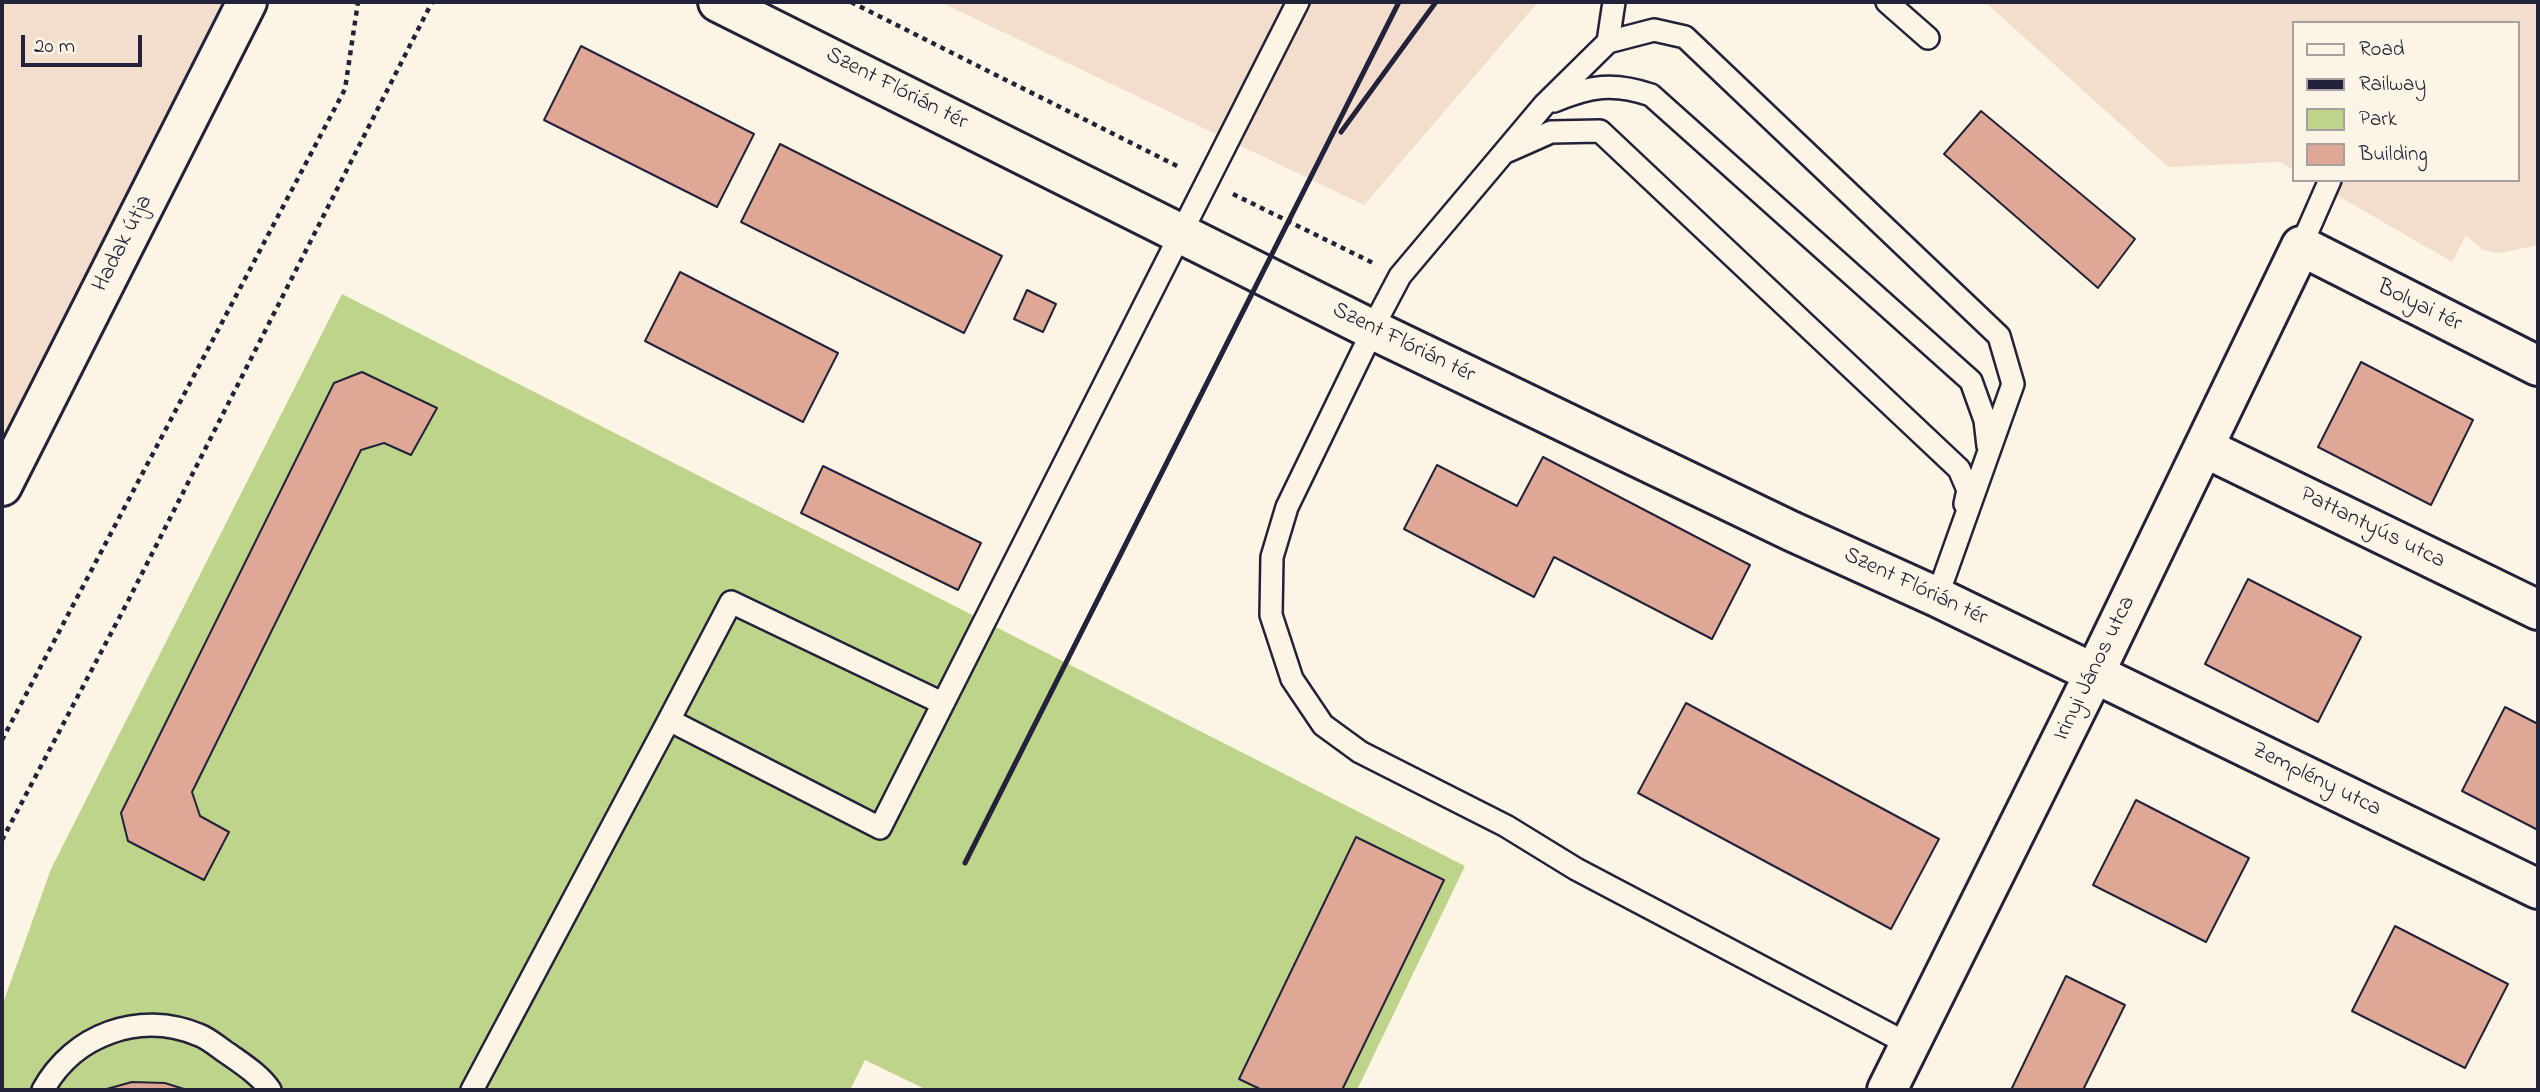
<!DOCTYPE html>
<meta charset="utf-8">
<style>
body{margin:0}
#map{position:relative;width:2540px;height:1092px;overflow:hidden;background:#fcf5e5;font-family:"Indie Flower",sans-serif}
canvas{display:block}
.frame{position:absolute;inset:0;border:4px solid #22223b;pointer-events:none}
.legend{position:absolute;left:2292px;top:21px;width:228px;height:161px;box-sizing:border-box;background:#fcf5e5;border:2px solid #a5a1a1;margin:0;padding:9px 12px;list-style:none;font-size:21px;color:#22223b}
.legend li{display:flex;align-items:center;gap:14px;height:35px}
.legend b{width:35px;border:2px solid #a5a1a1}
.scale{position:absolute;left:21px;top:35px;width:121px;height:32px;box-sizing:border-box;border:4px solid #22223b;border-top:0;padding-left:9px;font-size:21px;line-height:24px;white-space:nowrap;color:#22223b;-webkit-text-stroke:5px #fcf5e5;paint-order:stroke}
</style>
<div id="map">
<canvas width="2540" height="1092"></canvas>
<div class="frame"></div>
<ul class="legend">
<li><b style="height:9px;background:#fcf5e5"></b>Road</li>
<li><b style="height:9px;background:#22223b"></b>Railway</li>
<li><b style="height:19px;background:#bdd48a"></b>Park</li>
<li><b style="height:19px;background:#dea796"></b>Building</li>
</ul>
<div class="scale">20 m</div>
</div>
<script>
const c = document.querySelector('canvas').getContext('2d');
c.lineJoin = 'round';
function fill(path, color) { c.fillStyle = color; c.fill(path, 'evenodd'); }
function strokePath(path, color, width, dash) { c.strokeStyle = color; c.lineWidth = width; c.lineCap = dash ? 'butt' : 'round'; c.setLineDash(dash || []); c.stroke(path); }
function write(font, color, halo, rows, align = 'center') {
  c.font = font + ' "Indie Flower",sans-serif'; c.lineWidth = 7; c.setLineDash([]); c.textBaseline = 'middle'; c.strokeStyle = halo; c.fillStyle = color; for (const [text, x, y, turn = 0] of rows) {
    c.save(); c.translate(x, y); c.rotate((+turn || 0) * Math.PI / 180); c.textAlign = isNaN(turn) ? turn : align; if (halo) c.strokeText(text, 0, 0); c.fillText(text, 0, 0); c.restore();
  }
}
const built = new Path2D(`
 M 2,2 L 248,2 L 2,506 Z
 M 940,2 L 1538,2 L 1364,205 Z
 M 1985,2 L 2538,2 L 2538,245 L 2500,253 L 2483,250 L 2466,235 L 2452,262 L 2311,180 L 2517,180 L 2517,23 L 2293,23 L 2293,170 L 2280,162 L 2168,167 Z`);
const green = new Path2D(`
 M 342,294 L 1465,866 L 1357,1090 L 927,1090 L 865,1060 L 850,1090 L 2,1090 L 2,1006 L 51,869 Z`);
const building = new Path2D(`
 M 581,46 L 754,134 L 717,207 L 544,120 Z
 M 1981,111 L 2135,239 L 2098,288 L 1944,154 Z
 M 780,144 L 1002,256 L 964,333 L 741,222 Z
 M 680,272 L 838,353 L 803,422 L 645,341 Z
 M 1027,290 L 1056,304 L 1043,332 L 1014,319 Z
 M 2361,362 L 2473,420 L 2431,505 L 2318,447 Z
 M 362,372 L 437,408 L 411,455 L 384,443 L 361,450 L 192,792 L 200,816 L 229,832 L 204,880 L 128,841 L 121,813 L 334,383 Z
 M 1543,457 L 1750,565 L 1712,639 L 1554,557 L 1534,597 L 1404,529 L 1437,465 L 1517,506 Z
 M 823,466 L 981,543 L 958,590 L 801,513 Z
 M 2248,579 L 2361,637 L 2318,722 L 2205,664 Z
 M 1686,703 L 1939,839 L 1891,929 L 1638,793 Z
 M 2505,707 L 2538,724 L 2538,830 L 2462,791 Z
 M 2136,800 L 2249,858 L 2206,942 L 2093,885 Z
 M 1356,837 L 1444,880 L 1342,1090 L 1262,1090 L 1239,1079 Z
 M 2395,926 L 2508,984 L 2465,1068 L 2352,1011 Z
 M 2066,976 L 2125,1005 L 2083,1090 L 2011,1090 Z
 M 132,1082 L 165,1083 L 187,1090 L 103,1090 Z`);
const path = new Path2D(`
 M 851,2 L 1181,168
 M 1233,194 L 1373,263
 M 2,740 L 345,89 L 358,2
 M 2,840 L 127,603 L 432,2`);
const service = new Path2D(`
 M 1887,2 L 1928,38
 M 1608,42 L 1614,2
 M 1554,101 C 1590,86 1613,82 1651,95 L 1971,381 L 1985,420 L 1988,446
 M 1508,151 L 1551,132 L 1600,131 L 1959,469 L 1968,490 L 1965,504
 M 2301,246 L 2330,180
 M 1372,329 L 1400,276 L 1544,105 L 1608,42 L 1654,30 L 1685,37 L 1999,336 L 2013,384 L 1937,597
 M 1373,330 L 1287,507 L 1272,557 L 1271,615 L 1292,679 L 1323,725 L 1360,752 L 1506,826 L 1576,869 L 1910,1045
 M 669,720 L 731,602 L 942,703
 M 43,1090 C 73,1035 139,1010 199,1035 C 210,1039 220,1049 230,1055 C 244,1065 261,1076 270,1090
 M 472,1090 L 669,720 L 880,828 L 1298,2`);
const minor = new Path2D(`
 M 718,2 L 1369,328 L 1791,531 L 1937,597 L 2538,889
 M 2205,448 L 2538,610
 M 1887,1090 L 2094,674 L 2301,246 L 2538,366`);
const primary = new Path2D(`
 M 2,486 L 247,2`);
const rail = new Path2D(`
 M 1341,132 L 1436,2
 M 965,863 L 1399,2`);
const streetNames = [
 ["Szent Flórián tér",896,90,27],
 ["Hadak útja",124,244,-63],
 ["Bolyai tér",2419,307,26],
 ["Szent Flórián tér",1403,344,26],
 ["Pattantyús utca",2372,529,26],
 ["Szent Flórián tér",1915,588,25],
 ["Irinyi János utca",2096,669,-64],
 ["Zemplény utca",2316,781,26]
];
fill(built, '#f3decd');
fill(green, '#bdd48a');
fill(building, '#dea796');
strokePath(building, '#22223b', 2);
strokePath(service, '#22223b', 26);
strokePath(minor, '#22223b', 44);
strokePath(primary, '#22223b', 44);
strokePath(path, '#22223b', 4.5, [5, 5]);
strokePath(service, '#fcf5e5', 21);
strokePath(minor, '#fcf5e5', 38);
strokePath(primary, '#fcf5e5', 38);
strokePath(rail, '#22223b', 5);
write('23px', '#22223b', '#fcf5e5', streetNames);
</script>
